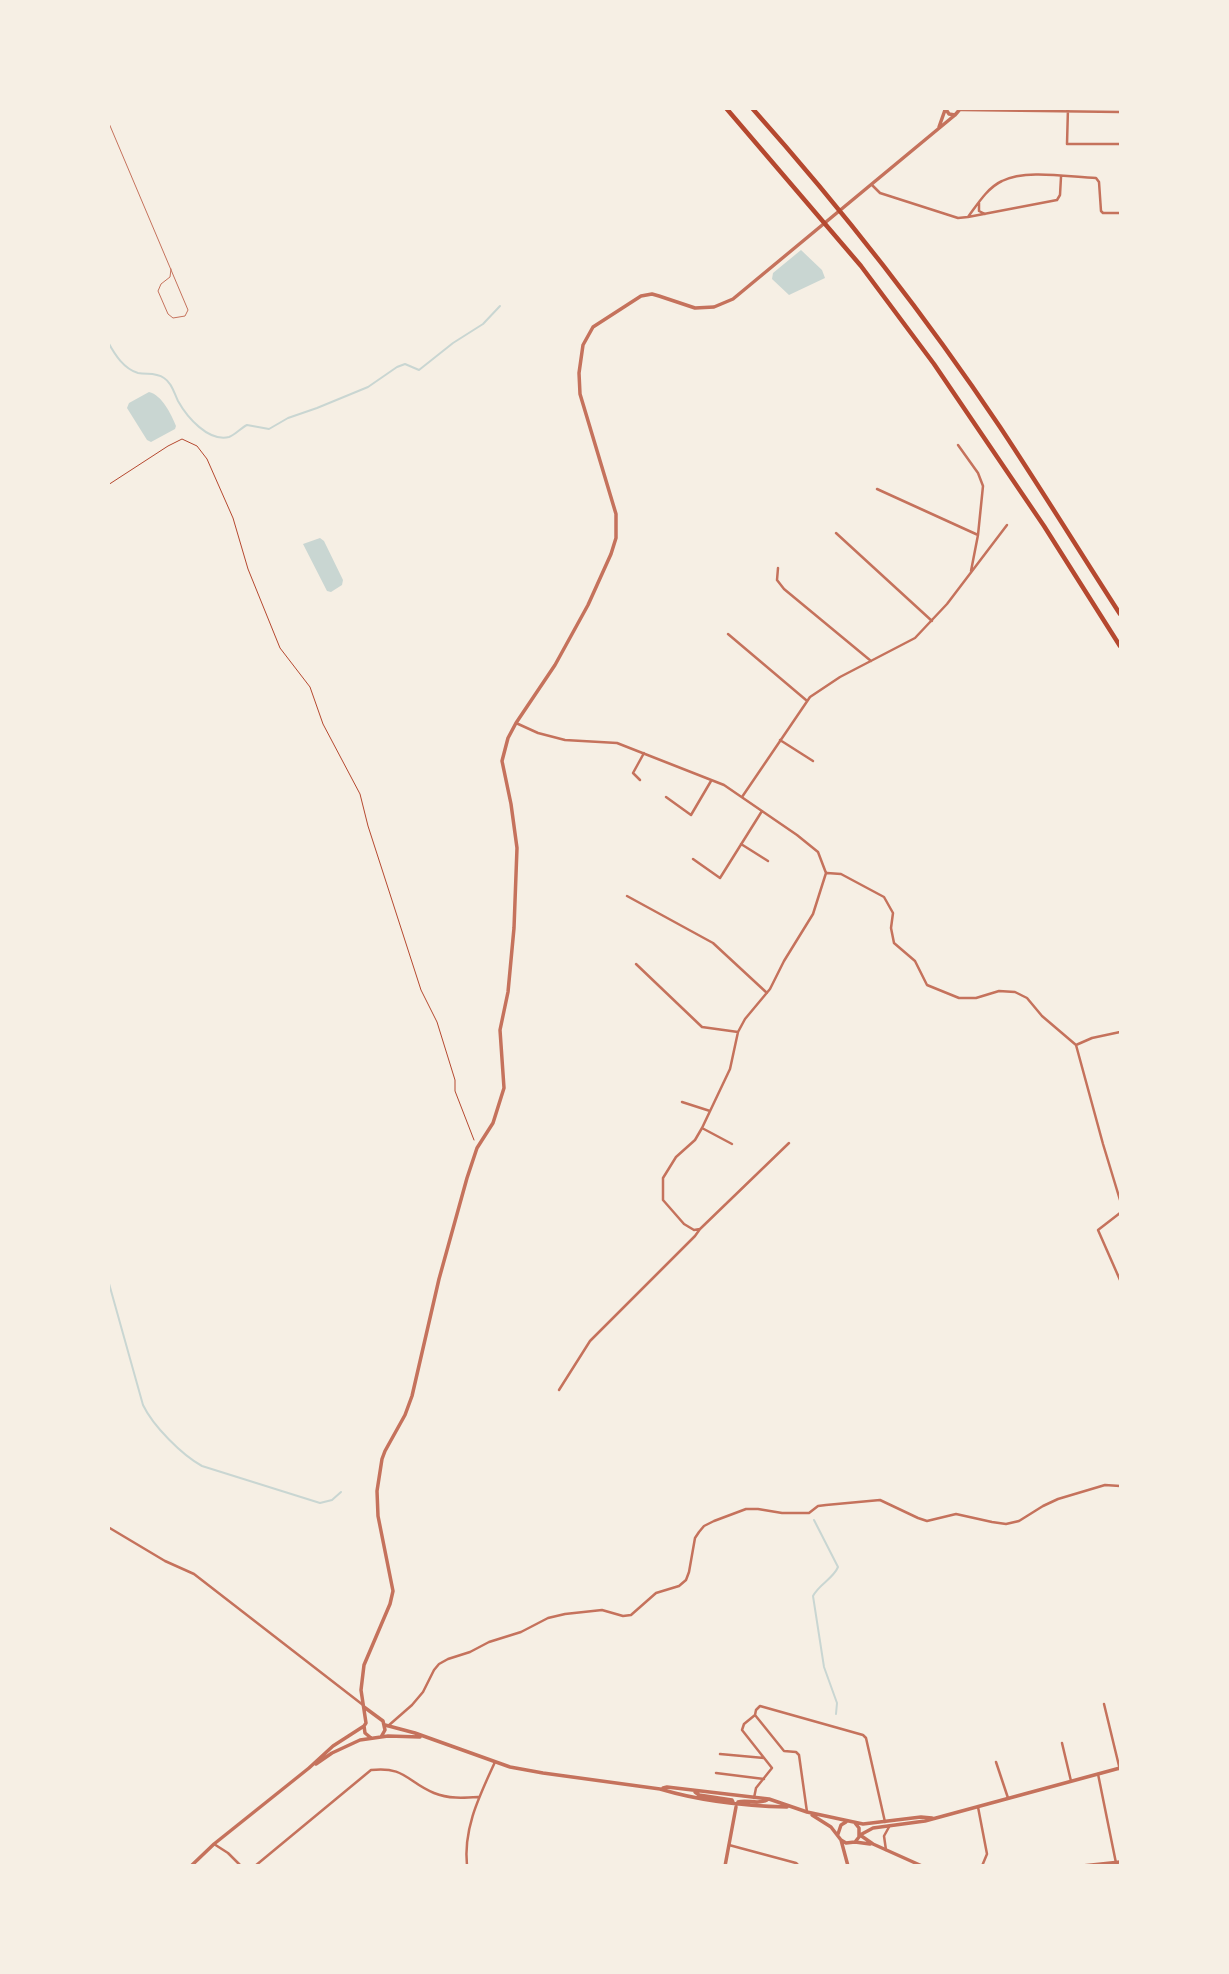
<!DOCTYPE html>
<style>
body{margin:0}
#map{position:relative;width:1229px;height:1974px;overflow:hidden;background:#f6efe4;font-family:Arial,sans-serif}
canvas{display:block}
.frame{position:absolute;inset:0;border:110px solid #f6efe4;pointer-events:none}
</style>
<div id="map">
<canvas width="1229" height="1974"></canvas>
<div class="frame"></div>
</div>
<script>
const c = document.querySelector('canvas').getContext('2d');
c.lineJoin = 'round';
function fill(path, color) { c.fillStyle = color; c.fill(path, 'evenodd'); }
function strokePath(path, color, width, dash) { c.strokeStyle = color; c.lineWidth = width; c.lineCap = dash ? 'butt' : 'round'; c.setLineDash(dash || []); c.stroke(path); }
const water = new Path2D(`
 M 801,250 L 822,270 L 825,278 L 789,295 L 772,279 L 773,273 Z
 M 149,392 C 162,395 171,414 176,426 L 175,429 L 151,442 L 147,440 L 127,408 L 129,403 Z
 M 320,538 L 324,541 L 343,580 L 342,585 L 331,592 L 327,591 L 303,544 Z`);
const stream = new Path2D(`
 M 108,342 C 115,355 124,369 138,373 C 147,375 155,372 164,378 C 172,383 174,393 178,401 C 187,417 208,442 229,437 C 235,435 241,428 247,425 L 269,429 L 288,418 L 317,408 L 368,387 L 397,367 L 405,364 L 419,370 L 453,343 L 483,324 L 500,306
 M 108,1280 L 143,1405 C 153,1426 182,1455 202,1466 L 320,1503 L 332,1500 L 341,1492
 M 814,1520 L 838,1567 C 833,1579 819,1584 813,1596 L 824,1667 L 837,1703 L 836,1714`);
const path = new Path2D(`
 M 108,485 L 168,446 L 182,439 L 197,446 L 207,459 L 233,518 L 248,569 L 280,648 L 310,687 L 323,724 L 360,794 L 368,826 L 421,990 L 437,1022 L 455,1080 L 455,1091 L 474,1140`);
const service = new Path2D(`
 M 108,121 L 188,310 L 185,316 L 173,318 L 168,314 L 158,291 L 161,284 L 170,277 L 171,269`);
const minor = new Path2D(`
 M 1068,108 L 1067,144 L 1120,144
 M 961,110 L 1120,112
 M 872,185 L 880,193 L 958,218 L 968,217 L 1057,200 L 1060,195 L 1061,177
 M 979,203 L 979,211 L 985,214
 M 968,217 C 977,205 987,188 1002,181 C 1026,169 1069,177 1096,178 L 1099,182 L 1101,211 L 1103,213 L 1120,213
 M 958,445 L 978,473 L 983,486 L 978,535
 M 877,489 L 978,535 L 971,571
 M 836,533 L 932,621
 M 778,568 L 777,580 L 784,589 L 871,661
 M 728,634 L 806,700
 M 516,723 L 538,733 L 565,740 L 617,743 L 724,785 L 797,835 L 818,852 L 826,873 L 813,914 L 784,961 L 770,989 L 745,1019 L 738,1032 L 730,1069 L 702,1128 L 695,1140 L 676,1157 L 663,1178 L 663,1200 L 684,1224 L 694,1230 L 700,1229
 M 780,740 L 813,761
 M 640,780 L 633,773 L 644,753
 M 666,797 L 691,815 L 711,781
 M 742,797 L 810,697 L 840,677 L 915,638 L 947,604 L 1007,525
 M 741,844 L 768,861
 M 693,859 L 720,878 L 762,811
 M 827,873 L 841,874 L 884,897 L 893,913 L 891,928 L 894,943 L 915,961 L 927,985 L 959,998 L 976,998 L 999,991 L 1015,992 L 1027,998 L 1042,1016 L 1076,1045
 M 627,896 L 713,943 L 767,993
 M 636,964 L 702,1027 L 738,1032
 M 1076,1045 L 1103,1144 L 1120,1200
 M 1076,1045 L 1092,1038 L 1120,1032
 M 682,1102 L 710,1111
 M 702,1128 L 732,1144
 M 1120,1213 L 1098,1230 L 1120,1280
 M 559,1390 L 590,1341 L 695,1236 L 700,1229 L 789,1143
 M 108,1527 L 165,1561 L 194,1574 L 363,1705
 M 1104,1704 L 1120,1770
 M 388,1726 L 412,1705 L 423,1692 L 434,1670 L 439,1664 L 448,1659 L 470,1652 L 489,1642 L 521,1632 L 548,1618 L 565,1614 L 602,1610 L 623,1616 L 631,1615 L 656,1593 L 679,1586 L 686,1580 L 689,1572 L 695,1538 L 699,1532 L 704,1526 L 714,1521 L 746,1509 L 758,1509 L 782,1513 L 809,1513 L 818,1506 L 826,1505 L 880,1500 L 918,1518 L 927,1521 L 956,1514 L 992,1522 L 1006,1524 L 1019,1521 L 1043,1506 L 1058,1499 L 1105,1485 L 1120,1486
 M 1062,1743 L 1071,1781
 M 720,1754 L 764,1758
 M 996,1762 L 1008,1798
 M 716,1773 L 764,1779
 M 1098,1774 L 1116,1863
 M 754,1798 L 756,1788 L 772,1768 L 742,1730 L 744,1724 L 755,1715
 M 978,1807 L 987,1854 L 982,1866
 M 807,1812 L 799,1755 L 796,1752 L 784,1751 L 755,1715 L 756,1710 L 760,1706 L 863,1735 L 866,1738 L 885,1822
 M 214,1844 L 228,1853 L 241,1866
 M 729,1845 L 796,1863 L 799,1866
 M 886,1850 L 884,1836 L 889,1827
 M 255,1866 L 371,1770 C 405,1766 407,1782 434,1793 C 449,1799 463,1798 479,1797
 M 467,1866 C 463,1828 480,1795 495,1762`);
const tertiary = new Path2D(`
 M 945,108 L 949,114 L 955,115 L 961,108
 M 939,127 L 945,110
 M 364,1707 L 383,1721 L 385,1730 L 381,1737
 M 385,1725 L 415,1733 L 510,1767 L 543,1773 L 660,1789 C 700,1801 745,1806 787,1807
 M 364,1726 L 365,1733 L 371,1738
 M 316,1764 L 332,1753 L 360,1740 L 388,1736 L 420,1737
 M 309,1768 L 333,1746 L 364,1726 L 366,1723 L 361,1690 L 364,1665 L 390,1604 L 393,1591 L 378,1516 L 377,1491 L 382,1459 L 385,1451 L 405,1415 L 412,1396 L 439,1279 L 467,1178 L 477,1148 L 493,1123 L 504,1088 L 500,1030 L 508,992 L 514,928 L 517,848 L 511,804 L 502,761 L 508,738 L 516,723 L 555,665 L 588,605 L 611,554 L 616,538 L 616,514 L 580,394 L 579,373 L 583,345 L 593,327 L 641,296 L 652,294 L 659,296 L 695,308 L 714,307 L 733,299 L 955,115
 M 663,1788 L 667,1787 L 769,1799 L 807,1812 L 863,1824 L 921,1817 L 932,1818
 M 695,1792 L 699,1795 L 732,1800 L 733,1802
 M 738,1802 C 747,1799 758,1805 767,1800
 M 812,1815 L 831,1827 L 841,1840 L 846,1843 L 855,1842 L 859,1837 L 859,1828 L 855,1823
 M 838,1834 L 841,1825 L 846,1822
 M 860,1835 L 873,1828 L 925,1821 L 1120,1768
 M 860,1835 L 873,1844 L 922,1866
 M 841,1840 L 848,1866
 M 855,1842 L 870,1844
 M 191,1866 L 214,1844 L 309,1768
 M 725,1866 L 736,1807
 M 1082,1866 L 1120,1862`);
const motorway = new Path2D(`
 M 726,108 L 861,266 L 934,364 L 1044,526 L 1120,646
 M 752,108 C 842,209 925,315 1000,427 C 1041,489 1080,552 1120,614`);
fill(water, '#c9d6d2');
strokePath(stream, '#c9d6d2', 2);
strokePath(path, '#b5482f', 1);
strokePath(service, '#c5725c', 1);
strokePath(minor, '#c5725c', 2.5);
strokePath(tertiary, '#c5725c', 3.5);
strokePath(motorway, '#b5482f', 4.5);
</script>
